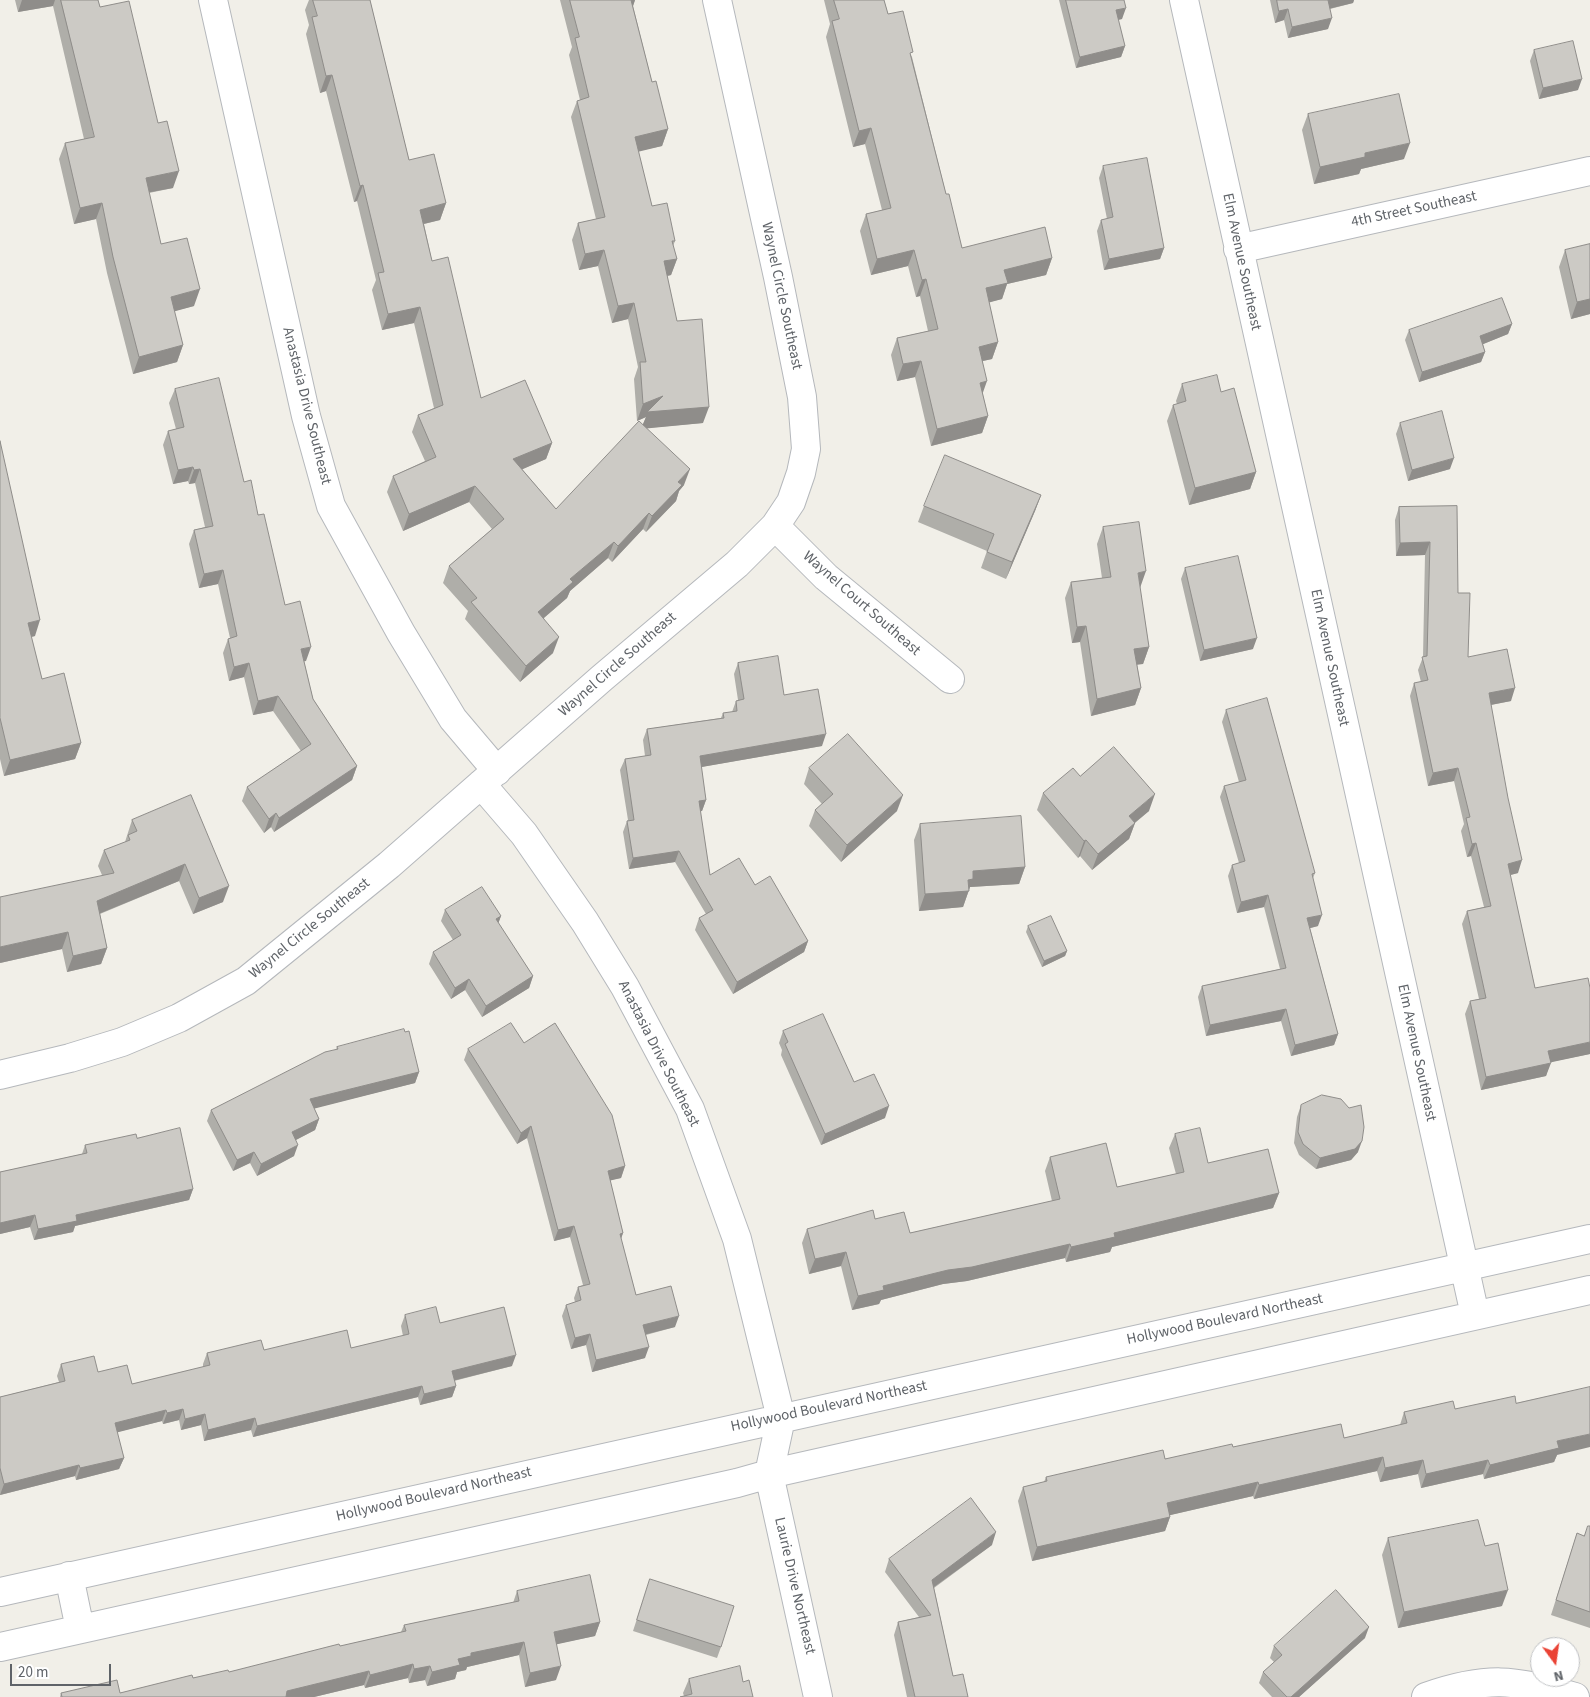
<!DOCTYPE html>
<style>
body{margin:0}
#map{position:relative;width:1590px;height:1697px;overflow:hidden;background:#f1efe8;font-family:"Source Sans 3",sans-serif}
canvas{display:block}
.north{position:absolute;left:1530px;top:1637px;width:50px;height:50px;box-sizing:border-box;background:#fff;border:1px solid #bfc1c3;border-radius:50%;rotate:166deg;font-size:14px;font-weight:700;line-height:20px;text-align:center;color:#5f6368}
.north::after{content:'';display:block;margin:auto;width:18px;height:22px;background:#ea4335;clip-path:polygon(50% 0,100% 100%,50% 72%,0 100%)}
.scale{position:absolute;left:10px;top:1664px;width:101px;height:22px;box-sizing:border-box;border:2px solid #5f6368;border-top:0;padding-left:6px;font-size:15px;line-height:18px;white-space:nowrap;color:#5f6368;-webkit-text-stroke:4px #fff;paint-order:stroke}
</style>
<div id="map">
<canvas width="1590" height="1697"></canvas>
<div class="north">N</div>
<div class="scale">20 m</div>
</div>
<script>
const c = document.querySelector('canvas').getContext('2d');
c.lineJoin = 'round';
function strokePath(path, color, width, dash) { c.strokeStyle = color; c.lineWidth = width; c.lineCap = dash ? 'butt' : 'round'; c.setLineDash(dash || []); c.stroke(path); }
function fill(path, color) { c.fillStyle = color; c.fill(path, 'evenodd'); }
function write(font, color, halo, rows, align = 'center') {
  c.font = font + ' "Source Sans 3",sans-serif'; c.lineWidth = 4.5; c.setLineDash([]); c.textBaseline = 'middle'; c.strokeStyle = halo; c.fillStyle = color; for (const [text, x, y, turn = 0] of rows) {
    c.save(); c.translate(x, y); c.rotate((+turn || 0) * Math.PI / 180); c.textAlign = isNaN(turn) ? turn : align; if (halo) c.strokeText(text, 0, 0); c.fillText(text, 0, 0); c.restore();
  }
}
const street = new Path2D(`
 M 213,0 L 306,416 L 331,506 L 401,633 L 453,719 L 497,771
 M 1184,0 L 1475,1315
 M 1238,249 L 1590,171
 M 775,526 L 826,577 L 950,679
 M 481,784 L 524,834 L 585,922 L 625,987 L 690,1109 L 737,1239 L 781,1418 L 769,1474 L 818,1697
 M 0,1075 L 70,1058 L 122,1042 L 179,1018 L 246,981 L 389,865 L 602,678 L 737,564 L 775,526 L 791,502 L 801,473 L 806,449 L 802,397 L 778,277 L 717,0
 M 69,1576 L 80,1629
 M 0,1592 L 1590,1239
 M 0,1647 L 737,1483 L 769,1474 L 1590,1290
 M 1426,1697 C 1485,1676 1516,1679 1575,1697`);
const wall = new Path2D(`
 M 15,0 L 98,0 L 100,7 L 173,188 L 149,193 L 161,244 L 194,306 L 174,311 L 183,345 L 177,362 L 133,374 L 107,273 L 96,219 L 74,224 L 59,159 L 65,143 L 84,139 L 53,6 L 18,12 Z
 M 309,0 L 370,0 L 409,160 L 446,203 L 440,220 L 424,224 L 432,261 L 481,398 L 552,443 L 546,459 L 522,469 L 556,509 L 643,424 L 646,417 L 637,421 L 634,379 L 638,367 L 628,319 L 612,323 L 598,266 L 579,270 L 572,240 L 578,223 L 596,219 L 571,117 L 577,101 L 580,100 L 569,55 L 572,47 L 560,0 L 635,0 L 633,6 L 652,82 L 668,129 L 662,146 L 638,151 L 652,206 L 675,241 L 673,246 L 677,259 L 671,275 L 667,276 L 677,321 L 703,423 L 647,428 L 684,485 L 679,491 L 676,501 L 646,532 L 643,529 L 612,562 L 608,558 L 570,591 L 567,598 L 544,618 L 553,653 L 520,682 L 465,619 L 468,611 L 443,583 L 449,566 L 492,529 L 469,502 L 403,531 L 387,492 L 393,476 L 425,461 L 412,432 L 418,415 L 434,408 L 414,323 L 382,330 L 372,290 L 376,280 L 357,201 L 354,202 L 326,91 L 320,93 L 306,34 L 309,25 L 305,10 Z
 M 824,0 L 884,0 L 888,14 L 912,57 L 946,194 L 962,248 L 1052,258 L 1046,275 L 1007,284 L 1002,299 L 989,302 L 998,342 L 992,359 L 983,361 L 983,395 L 988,416 L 982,433 L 931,446 L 915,377 L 897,381 L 891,355 L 897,338 L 928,331 L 920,296 L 916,297 L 908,266 L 871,275 L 860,231 L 866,214 L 882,210 L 865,144 L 853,147 L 826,37 L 830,24 Z
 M 1059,0 L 1124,0 L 1122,19 L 1118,20 L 1125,46 L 1121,57 L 1076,68 Z
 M 1270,0 L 1354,0 L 1353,3 L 1330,9 L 1328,29 L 1288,38 L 1284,20 L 1275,23 Z
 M 1534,50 L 1578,90 L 1539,99 L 1530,61 Z
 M 1308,114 L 1404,159 L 1361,169 L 1359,174 L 1314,184 L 1302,130 Z
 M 1103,166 L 1164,248 L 1160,259 L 1104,270 L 1097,231 L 1101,220 L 1107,219 L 1099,178 Z
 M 1590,244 L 1590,314 L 1571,319 L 1559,267 L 1565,250 Z
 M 1512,324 L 1508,334 L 1483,344 L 1485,352 L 1481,362 L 1419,382 L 1405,340 L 1409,330 Z
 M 1182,384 L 1256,472 L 1250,489 L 1189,505 L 1167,421 L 1173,405 L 1177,404 L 1176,401 Z
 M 175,389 L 244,482 L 258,515 L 285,605 L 306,661 L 304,661 L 313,699 L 357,766 L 352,780 L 274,832 L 271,827 L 264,833 L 242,801 L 247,787 L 301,751 L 273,711 L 253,715 L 244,677 L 229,681 L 223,653 L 228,639 L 230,638 L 218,584 L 199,588 L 189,544 L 194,530 L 205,527 L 195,483 L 189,484 L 188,481 L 173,484 L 163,445 L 168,431 L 176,429 L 169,403 Z
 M 1400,423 L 1450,469 L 1408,481 L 1396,434 Z
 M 0,441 L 35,636 L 31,637 L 42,679 L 81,743 L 75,759 L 4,776 L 0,759 Z
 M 1041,495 L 1035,511 L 1006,579 L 981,568 L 987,551 L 918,522 L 924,506 Z
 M 1457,506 L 1458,593 L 1468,657 L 1511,701 L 1491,705 L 1518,873 L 1510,875 L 1535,988 L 1590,1054 L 1550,1062 L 1546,1076 L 1481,1090 L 1465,1014 L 1470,1001 L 1479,999 L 1462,924 L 1467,911 L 1484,907 L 1471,856 L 1467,857 L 1461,831 L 1464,824 L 1454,781 L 1428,786 L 1410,696 L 1414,683 L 1421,682 L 1418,670 L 1423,657 L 1425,555 L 1396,556 L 1395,520 L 1399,507 Z
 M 1103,527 L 1140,588 L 1149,647 L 1143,664 L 1137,664 L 1141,688 L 1135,705 L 1091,716 L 1080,642 L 1072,643 L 1065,598 L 1071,582 L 1102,578 L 1097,544 Z
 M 1185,568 L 1253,649 L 1200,661 L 1181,579 Z
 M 738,663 L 784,695 L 822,746 L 701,767 L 706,800 L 702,811 L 700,811 L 710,875 L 755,885 L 808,941 L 804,952 L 733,994 L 695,930 L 699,918 L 706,914 L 675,862 L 629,869 L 623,832 L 627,821 L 628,820 L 620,770 L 625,759 L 645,756 L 643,740 L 647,729 L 721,718 L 723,713 L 732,712 L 736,701 L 738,700 L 734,674 Z
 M 1226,710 L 1315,873 L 1313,878 L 1318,926 L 1310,928 L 1338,1034 L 1334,1045 L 1291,1056 L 1281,1021 L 1206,1036 L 1198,997 L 1202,986 L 1280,969 L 1264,907 L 1237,913 L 1228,876 L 1232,865 L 1239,863 L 1220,797 L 1224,786 L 1239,782 L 1222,722 Z
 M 809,768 L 897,811 L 841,862 L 809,826 L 815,810 L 822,804 L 804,784 Z
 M 1080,776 L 1149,811 L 1135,823 L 1129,839 L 1092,870 L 1080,856 L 1078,858 L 1037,810 L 1043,793 Z
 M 191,795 L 223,902 L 193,914 L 179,881 L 100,914 L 107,948 L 101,964 L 67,972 L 62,949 L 0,963 L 102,875 L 98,866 L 104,850 L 125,842 L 132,820 Z
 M 920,824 L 1025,867 L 1019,884 L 970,887 L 963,907 L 919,911 L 914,840 Z
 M 445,910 L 501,916 L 498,923 L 533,976 L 529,988 L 482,1017 L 465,990 L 451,999 L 429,964 L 433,952 L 453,940 L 441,921 Z
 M 1028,926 L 1067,951 L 1065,956 L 1042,967 L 1026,932 Z
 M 783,1031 L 854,1082 L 885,1118 L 821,1145 L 781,1055 L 782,1050 L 779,1043 Z
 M 524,1043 L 625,1166 L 621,1178 L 610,1180 L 623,1233 L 621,1239 L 636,1295 L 675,1327 L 646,1335 L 645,1358 L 592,1372 L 586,1345 L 571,1349 L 562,1316 L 566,1305 L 575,1302 L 574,1298 L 578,1287 L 583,1285 L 570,1237 L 554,1241 L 527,1138 L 517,1144 L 464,1060 L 468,1049 Z
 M 337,1047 L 419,1072 L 415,1083 L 314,1108 L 319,1119 L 315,1130 L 296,1140 L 294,1156 L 257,1176 L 250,1163 L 233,1171 L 207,1121 L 211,1110 L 336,1050 Z
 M 1301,1105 L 1358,1152 L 1351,1160 L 1316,1169 L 1299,1155 L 1294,1143 L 1297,1117 Z
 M 1175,1134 L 1208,1163 L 1279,1193 L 1273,1208 L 1112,1247 L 1110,1252 L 1066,1262 L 1065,1258 L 967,1281 L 943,1284 L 881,1300 L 879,1304 L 852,1310 L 841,1266 L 809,1274 L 802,1243 L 807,1229 L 875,1219 L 910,1233 L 1052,1201 L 1045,1171 L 1050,1157 L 1117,1187 L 1176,1174 L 1169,1148 Z
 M 137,1138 L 193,1189 L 189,1200 L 75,1226 L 73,1232 L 34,1240 L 30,1227 L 0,1234 L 0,1172 L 82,1154 L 85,1145 Z
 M 405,1315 L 440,1323 L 512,1366 L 454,1381 L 456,1386 L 452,1397 L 420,1405 L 418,1397 L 253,1437 L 251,1430 L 204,1441 L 201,1425 L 181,1430 L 179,1420 L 163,1424 L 162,1421 L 117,1432 L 124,1458 L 119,1469 L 76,1480 L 75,1476 L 0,1495 L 0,1397 L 59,1382 L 57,1376 L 61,1364 L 98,1372 L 132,1384 L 203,1367 L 203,1364 L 207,1353 L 264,1350 L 351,1348 L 403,1336 L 401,1326 Z
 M 1516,1403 L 1557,1455 L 1554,1462 L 1484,1479 L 1483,1474 L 1421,1488 L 1418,1474 L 1380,1482 L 1377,1471 L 1254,1499 L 1253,1496 L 1170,1515 L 1170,1517 L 1165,1531 L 1032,1561 L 1018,1501 L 1023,1487 L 1044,1482 L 1046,1477 L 1165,1459 L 1233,1447 L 1344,1438 L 1400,1425 L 1404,1412 L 1455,1409 Z
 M 1590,1526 L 1590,1628 L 1551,1615 L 1577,1533 L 1584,1536 Z
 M 1388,1538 L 1485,1546 L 1502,1606 L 1398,1628 L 1382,1555 Z
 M 992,1545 L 934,1588 L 953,1676 L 968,1697 L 907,1697 L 894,1635 L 898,1622 L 919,1617 L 885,1572 L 889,1559 Z
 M 650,1579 L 721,1647 L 717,1658 L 633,1631 Z
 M 517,1591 L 600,1622 L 595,1636 L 556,1644 L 556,1680 L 525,1687 L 519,1655 L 467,1667 L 466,1670 L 457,1672 L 455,1679 L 427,1686 L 425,1680 L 409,1683 L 408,1678 L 365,1688 L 364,1685 L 314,1697 L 60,1697 L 61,1693 L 120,1693 L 193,1678 L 229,1672 L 401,1632 L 404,1625 L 513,1603 Z
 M 1365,1638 L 1299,1697 L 1272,1697 L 1259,1683 L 1263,1672 L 1274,1662 L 1270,1658 L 1274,1646 Z
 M 689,1679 L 743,1682 L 684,1696 L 683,1693 Z`);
const shadedWall = new Path2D(`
 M 22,0 L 55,0 L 53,6 L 18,12 Z
 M 626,0 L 635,0 L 633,6 Z
 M 1328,0 L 1354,0 L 1353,3 L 1324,10 Z
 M 1126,8 L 1122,19 L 1112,21 L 1116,10 Z
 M 1288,9 L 1284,20 L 1275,23 L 1279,11 Z
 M 1332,18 L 1328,29 L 1288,38 L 1292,27 Z
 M 1125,46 L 1121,57 L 1076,68 L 1080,57 Z
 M 332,75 L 326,91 L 320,93 L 326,76 Z
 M 1582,79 L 1578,90 L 1539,99 L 1543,88 Z
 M 871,128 L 865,144 L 853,147 L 859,131 Z
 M 668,129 L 662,146 L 629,154 L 635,137 Z
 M 1410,143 L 1404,159 L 1361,169 L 1359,174 L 1314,184 L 1320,167 L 1365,153 Z
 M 179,171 L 173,188 L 140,194 L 146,178 Z
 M 363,185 L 357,201 L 354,202 L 360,186 Z
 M 102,203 L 96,219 L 74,224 L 80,208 Z
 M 446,203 L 440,220 L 415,226 L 420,210 Z
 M 1164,248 L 1160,259 L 1104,270 L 1109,259 Z
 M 604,250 L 598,266 L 579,270 L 585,254 Z
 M 914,250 L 908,266 L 871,275 L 877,259 Z
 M 1052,258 L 1046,275 L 1007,284 L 1002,299 L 980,305 L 986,288 L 1004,270 Z
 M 677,259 L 671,275 L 658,278 L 664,261 Z
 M 926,279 L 920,296 L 916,297 L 922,280 Z
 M 200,289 L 194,306 L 165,314 L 171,297 Z
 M 1590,299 L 1590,314 L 1571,319 L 1577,302 Z
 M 634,303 L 628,319 L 612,323 L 618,306 Z
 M 420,307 L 414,323 L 382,330 L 388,314 Z
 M 1512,324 L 1508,334 L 1476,347 L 1480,336 Z
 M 998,342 L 992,359 L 973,363 L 979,347 Z
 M 183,345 L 177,362 L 133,374 L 139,357 Z
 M 1485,352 L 1481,362 L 1419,382 L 1422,372 Z
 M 921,361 L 915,377 L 897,381 L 903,364 Z
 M 987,381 L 981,398 L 980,383 Z
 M 663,396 L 709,407 L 703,423 L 641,429 L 646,417 L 637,421 L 643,404 Z
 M 988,416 L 982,433 L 931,446 L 937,429 Z
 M 552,443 L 546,459 L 507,476 L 513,459 Z
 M 1454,458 L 1450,469 L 1408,481 L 1412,470 Z
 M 193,467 L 188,481 L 173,484 L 178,470 Z
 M 200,469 L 195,483 L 189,484 L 194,470 Z
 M 690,469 L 684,485 L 679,491 L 676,501 L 646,532 L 652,516 L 678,482 Z
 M 1256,472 L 1250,489 L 1189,505 L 1195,488 Z
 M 475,486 L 469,502 L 403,531 L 409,514 Z
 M 1041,495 L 1035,511 L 1006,579 L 1012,562 Z
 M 649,513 L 643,529 L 612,562 L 618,546 Z
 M 614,542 L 608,558 L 570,591 L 567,598 L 532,628 L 538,612 L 570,579 Z
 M 1430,542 L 1425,555 L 1396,556 L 1400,543 Z
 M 223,570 L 218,584 L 199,588 L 204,574 Z
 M 1146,571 L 1140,588 L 1138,573 Z
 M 40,620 L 35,636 L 22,639 L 28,623 Z
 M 1086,626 L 1080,642 L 1072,643 L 1077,627 Z
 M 559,637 L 553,653 L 520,682 L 526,666 Z
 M 1257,638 L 1253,649 L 1200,661 L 1204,650 Z
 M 311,647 L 306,661 L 296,663 L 301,649 Z
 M 1149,647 L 1143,664 L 1128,666 L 1134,649 Z
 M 249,663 L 244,677 L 229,681 L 234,667 Z
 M 1141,688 L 1135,705 L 1091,716 L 1097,699 Z
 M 1515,688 L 1511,701 L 1485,706 L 1489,693 Z
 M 278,696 L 273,711 L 253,715 L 258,701 Z
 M 826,734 L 822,746 L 696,768 L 700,756 Z
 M 81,743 L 75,759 L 4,776 L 10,760 Z
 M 357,766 L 352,780 L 274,832 L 279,818 Z
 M 1458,768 L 1454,781 L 1428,786 L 1433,773 Z
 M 1155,794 L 1149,811 L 1127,829 L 1135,823 L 1129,839 L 1092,870 L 1098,854 L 1129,816 Z
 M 903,795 L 897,811 L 841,862 L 847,845 Z
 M 706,800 L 702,811 L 695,812 L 699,801 Z
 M 276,813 L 271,827 L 264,833 L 269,819 Z
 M 1086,840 L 1080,856 L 1078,858 L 1084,841 Z
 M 1476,843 L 1471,856 L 1467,857 L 1472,844 Z
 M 679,851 L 675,862 L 629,869 L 633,858 Z
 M 1522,860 L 1518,873 L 1503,877 L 1508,864 Z
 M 185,864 L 179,881 L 91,917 L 97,901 Z
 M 1025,867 L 1019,884 L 970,887 L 963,907 L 919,911 L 925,894 L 968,880 L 973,871 Z
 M 229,886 L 223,902 L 193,914 L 199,898 Z
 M 1268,895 L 1264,907 L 1237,913 L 1241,902 Z
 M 1322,915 L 1318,926 L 1303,930 L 1307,918 Z
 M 501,916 L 497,927 L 496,919 Z
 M 68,932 L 62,949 L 0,963 L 0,947 Z
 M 808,941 L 804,952 L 733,994 L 737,982 Z
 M 107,948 L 101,964 L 67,972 L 73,956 Z
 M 1067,951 L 1065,956 L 1042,967 L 1044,961 Z
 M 533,976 L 529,988 L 482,1017 L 486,1006 Z
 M 469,979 L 465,990 L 451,999 L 455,988 Z
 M 1286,1009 L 1281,1021 L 1206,1036 L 1210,1025 Z
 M 1338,1034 L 1334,1045 L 1291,1056 L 1295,1045 Z
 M 1590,1042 L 1590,1054 L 1543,1064 L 1548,1051 Z
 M 1551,1063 L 1546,1076 L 1481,1090 L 1486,1077 Z
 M 419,1072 L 415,1083 L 305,1111 L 310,1099 Z
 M 889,1106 L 885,1118 L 821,1145 L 825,1134 Z
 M 319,1119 L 315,1130 L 288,1144 L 292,1132 Z
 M 531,1126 L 527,1138 L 517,1144 L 521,1133 Z
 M 1362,1141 L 1358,1152 L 1351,1160 L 1316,1169 L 1320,1158 Z
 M 298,1145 L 294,1156 L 257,1176 L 261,1164 Z
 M 254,1152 L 250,1163 L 233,1171 L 237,1160 Z
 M 625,1166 L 621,1178 L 604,1182 L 608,1171 Z
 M 193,1189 L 189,1200 L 75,1226 L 73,1232 L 34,1240 L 38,1229 L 76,1215 Z
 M 1279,1193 L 1273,1208 L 1112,1247 L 1110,1252 L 1066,1262 L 1071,1247 L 1114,1233 Z
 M 35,1215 L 30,1227 L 0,1234 L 0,1223 Z
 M 574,1226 L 570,1237 L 554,1241 L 558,1230 Z
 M 623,1233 L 619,1244 L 620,1234 Z
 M 1070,1244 L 1065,1258 L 967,1281 L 943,1284 L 881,1300 L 879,1304 L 852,1310 L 858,1296 L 883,1286 L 948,1270 Z
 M 846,1252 L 841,1266 L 809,1274 L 815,1259 Z
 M 679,1316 L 675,1327 L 639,1336 L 643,1325 Z
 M 590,1334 L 586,1345 L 571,1349 L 575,1338 Z
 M 649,1347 L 645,1358 L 592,1372 L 596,1360 Z
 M 516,1355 L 512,1366 L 448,1382 L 452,1371 Z
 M 422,1386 L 418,1397 L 253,1437 L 257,1426 Z
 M 456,1386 L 452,1397 L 420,1405 L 424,1394 Z
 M 183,1409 L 179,1420 L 163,1424 L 167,1413 Z
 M 166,1410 L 162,1421 L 111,1434 L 115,1423 Z
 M 205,1414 L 201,1425 L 181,1430 L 185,1419 Z
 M 255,1418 L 251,1430 L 204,1441 L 208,1430 Z
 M 1590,1434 L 1590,1447 L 1557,1455 L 1554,1462 L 1484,1479 L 1490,1465 L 1557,1441 Z
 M 1383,1457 L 1377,1471 L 1254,1499 L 1259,1485 Z
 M 124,1458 L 119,1469 L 76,1480 L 80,1468 Z
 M 1423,1460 L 1418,1474 L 1380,1482 L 1385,1468 Z
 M 1488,1460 L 1483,1474 L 1421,1488 L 1426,1474 Z
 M 79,1465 L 75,1476 L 0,1495 L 4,1484 Z
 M 1258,1482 L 1253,1496 L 1162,1517 L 1167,1503 Z
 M 1170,1517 L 1165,1531 L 1032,1561 L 1037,1547 Z
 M 996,1532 L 992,1545 L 927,1592 L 932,1580 Z
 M 1508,1590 L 1502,1606 L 1398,1628 L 1404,1612 Z
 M 600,1622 L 595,1636 L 549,1646 L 554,1632 Z
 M 1369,1627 L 1365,1638 L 1299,1697 L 1291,1697 Z
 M 524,1642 L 519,1655 L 467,1667 L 466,1670 L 457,1672 L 455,1679 L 427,1686 L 432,1672 L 471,1653 Z
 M 413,1664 L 408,1678 L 365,1688 L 370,1675 Z
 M 430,1666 L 425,1680 L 409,1683 L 414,1669 Z
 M 561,1666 L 556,1680 L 525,1687 L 530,1673 Z
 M 369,1671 L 364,1685 L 314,1697 L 284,1697 L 287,1691 Z`);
const building = new Path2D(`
 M 61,0 L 98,0 L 100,7 L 129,1 L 158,123 L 167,121 L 179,171 L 146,178 L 161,244 L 187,238 L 200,289 L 171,297 L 183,345 L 139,357 L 113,257 L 102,203 L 80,208 L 65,143 L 94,137 Z
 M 313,0 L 370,0 L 409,160 L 434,154 L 446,203 L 420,210 L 432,261 L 448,257 L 481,398 L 525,380 L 552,443 L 513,459 L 556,509 L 639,421 L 690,469 L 678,482 L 682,485 L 652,516 L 649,513 L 618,546 L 614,542 L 570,579 L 573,582 L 538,612 L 559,637 L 526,666 L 471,602 L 477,598 L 449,566 L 504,519 L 475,486 L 409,514 L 393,476 L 436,457 L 418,415 L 443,405 L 420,307 L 388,314 L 378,273 L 384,272 L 363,185 L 360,186 L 332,75 L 326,76 L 312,17 L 317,16 Z
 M 570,0 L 631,0 L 652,82 L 656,81 L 668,129 L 635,137 L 652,206 L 667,203 L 675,241 L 672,241 L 677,259 L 664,261 L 677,321 L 702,319 L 709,407 L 647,412 L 663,396 L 643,404 L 640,362 L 646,362 L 634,303 L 618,306 L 604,250 L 585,254 L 578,223 L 605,217 L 577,101 L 589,97 L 575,38 L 579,37 Z
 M 834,0 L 884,0 L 888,14 L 903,11 L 913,52 L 910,53 L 946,194 L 949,194 L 962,248 L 1045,227 L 1052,258 L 1004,270 L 1008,283 L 986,288 L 998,342 L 979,347 L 987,381 L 980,383 L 988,416 L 937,429 L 921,361 L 903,364 L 897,338 L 938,329 L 926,279 L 922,280 L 914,250 L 877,259 L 866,214 L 891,208 L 871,128 L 859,131 L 832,21 L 839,19 Z
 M 1066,0 L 1124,0 L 1126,8 L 1116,10 L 1125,46 L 1080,57 Z
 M 1277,0 L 1328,0 L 1332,18 L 1292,27 L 1288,9 L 1279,11 Z
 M 1573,41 L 1582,79 L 1543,88 L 1534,50 Z
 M 1399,94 L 1410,143 L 1365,153 L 1365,157 L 1320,167 L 1308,114 Z
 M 1147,158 L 1164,248 L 1109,259 L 1101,220 L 1113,217 L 1103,166 Z
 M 1590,244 L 1590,299 L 1577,302 L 1565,250 Z
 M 1502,298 L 1512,324 L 1480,336 L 1485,352 L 1422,372 L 1409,330 Z
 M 1217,375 L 1221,392 L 1234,388 L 1256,472 L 1195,488 L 1173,405 L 1186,401 L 1182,384 Z
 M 219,378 L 244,482 L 251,480 L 258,515 L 264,514 L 285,605 L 300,601 L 311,647 L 301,649 L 313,699 L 357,766 L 279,818 L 276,813 L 269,819 L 247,787 L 311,744 L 278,696 L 258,701 L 249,663 L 234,667 L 228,639 L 237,636 L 223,570 L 204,574 L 194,530 L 213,526 L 200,469 L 194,470 L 193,467 L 178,470 L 168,431 L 184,427 L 175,389 Z
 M 1442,411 L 1454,458 L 1412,470 L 1400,423 Z
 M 0,441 L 40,620 L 28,623 L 42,679 L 64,673 L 81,743 L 10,760 L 0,718 Z
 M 945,455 L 1041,495 L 1012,562 L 987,552 L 994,534 L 924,506 Z
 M 1457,506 L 1458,593 L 1470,593 L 1468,657 L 1507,649 L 1515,688 L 1489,693 L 1508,798 L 1522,860 L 1508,864 L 1535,988 L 1588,978 L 1590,988 L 1590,1042 L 1548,1051 L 1551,1063 L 1486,1077 L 1470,1001 L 1486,998 L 1467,911 L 1491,906 L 1476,843 L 1472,844 L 1466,818 L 1470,817 L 1458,768 L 1433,773 L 1414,683 L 1428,680 L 1422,657 L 1427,656 L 1430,542 L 1400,543 L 1399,507 Z
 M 1139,522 L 1146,571 L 1138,573 L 1149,647 L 1134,649 L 1141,688 L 1097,699 L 1086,626 L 1077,627 L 1071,582 L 1111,577 L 1103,527 Z
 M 1238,556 L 1257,638 L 1204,650 L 1185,568 Z
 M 778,656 L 784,695 L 818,689 L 826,734 L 700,756 L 706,800 L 699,801 L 710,875 L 739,858 L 755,885 L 770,876 L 808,941 L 737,982 L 699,918 L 713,910 L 679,851 L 633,858 L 627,821 L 634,820 L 625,759 L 651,755 L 647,729 L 724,718 L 723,713 L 737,711 L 736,701 L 744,699 L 738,663 Z
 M 1267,698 L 1315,873 L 1312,874 L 1322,915 L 1307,918 L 1338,1034 L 1295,1045 L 1286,1009 L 1210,1025 L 1202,986 L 1286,968 L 1268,895 L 1241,902 L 1232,865 L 1245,861 L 1224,786 L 1246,780 L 1226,710 Z
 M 848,734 L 903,795 L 847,845 L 815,810 L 833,794 L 809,768 Z
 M 1114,747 L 1155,794 L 1129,816 L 1135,823 L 1098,854 L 1086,840 L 1084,841 L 1043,793 L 1073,768 L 1080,776 Z
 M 191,795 L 229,886 L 199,898 L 185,864 L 97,901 L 107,948 L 73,956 L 68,932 L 0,947 L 0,897 L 114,873 L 104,850 L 130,840 L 128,835 L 137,831 L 132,820 Z
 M 1021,816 L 1025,867 L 973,871 L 973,879 L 968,880 L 969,891 L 925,894 L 920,824 Z
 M 482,887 L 501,916 L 496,919 L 533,976 L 486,1006 L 469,979 L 455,988 L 433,952 L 461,935 L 445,910 Z
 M 1051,916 L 1067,951 L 1044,961 L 1028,926 Z
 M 823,1014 L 854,1082 L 874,1074 L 889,1106 L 825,1134 L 785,1044 L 788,1042 L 783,1031 Z
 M 511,1023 L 524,1043 L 555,1023 L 612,1115 L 625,1166 L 608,1171 L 623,1233 L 620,1234 L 636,1295 L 671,1286 L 679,1316 L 643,1325 L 649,1347 L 596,1360 L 590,1334 L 575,1338 L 566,1305 L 581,1300 L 578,1287 L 590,1284 L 574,1226 L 558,1230 L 531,1126 L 521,1133 L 468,1049 Z
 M 404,1029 L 405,1032 L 409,1031 L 419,1072 L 310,1099 L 319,1119 L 292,1132 L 298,1145 L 261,1164 L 254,1152 L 237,1160 L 211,1110 L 325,1052 L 338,1049 L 337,1047 Z
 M 1322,1095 L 1341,1099 L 1349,1108 L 1361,1105 L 1364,1127 L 1362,1141 L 1355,1149 L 1320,1158 L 1303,1144 L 1298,1132 L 1301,1105 Z
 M 180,1128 L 193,1189 L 76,1215 L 77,1221 L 38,1229 L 35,1215 L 0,1223 L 0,1172 L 87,1153 L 85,1145 L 136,1134 L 137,1138 Z
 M 1200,1128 L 1208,1163 L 1268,1149 L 1279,1193 L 1114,1233 L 1115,1237 L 1071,1247 L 1070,1244 L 972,1267 L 948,1270 L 883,1286 L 884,1290 L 858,1296 L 846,1252 L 815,1259 L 807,1229 L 873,1210 L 875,1219 L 904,1212 L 910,1233 L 1060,1199 L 1050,1157 L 1106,1143 L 1117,1187 L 1184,1172 L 1175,1134 Z
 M 436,1307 L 440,1323 L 504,1307 L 516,1355 L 452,1371 L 456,1386 L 424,1394 L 422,1386 L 257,1426 L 255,1418 L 208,1430 L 205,1414 L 185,1419 L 183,1409 L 167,1413 L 166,1410 L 115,1423 L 124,1458 L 80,1468 L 79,1465 L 4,1484 L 0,1468 L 0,1397 L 65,1381 L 61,1364 L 94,1356 L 98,1372 L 127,1365 L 132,1384 L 210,1365 L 207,1353 L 261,1340 L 264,1350 L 347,1330 L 351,1348 L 409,1334 L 405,1315 Z
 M 1590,1387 L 1590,1434 L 1557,1441 L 1559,1448 L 1490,1465 L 1488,1460 L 1426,1474 L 1423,1460 L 1385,1468 L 1383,1457 L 1259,1485 L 1258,1482 L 1167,1503 L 1170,1517 L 1037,1547 L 1023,1487 L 1047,1481 L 1046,1477 L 1163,1450 L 1165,1459 L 1232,1444 L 1233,1447 L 1341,1424 L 1344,1438 L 1407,1423 L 1404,1412 L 1453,1401 L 1455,1409 L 1515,1396 L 1516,1403 Z
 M 971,1498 L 996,1532 L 932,1580 L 953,1676 L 963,1674 L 968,1697 L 915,1697 L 898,1622 L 931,1615 L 889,1559 Z
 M 1478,1520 L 1485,1546 L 1498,1543 L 1508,1590 L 1404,1612 L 1388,1538 Z
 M 1588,1526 L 1590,1526 L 1590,1612 L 1556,1600 L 1577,1533 L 1584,1536 Z
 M 590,1575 L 600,1622 L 554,1632 L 561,1666 L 530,1673 L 524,1642 L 471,1653 L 471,1656 L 458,1659 L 460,1665 L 432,1672 L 430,1666 L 414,1669 L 413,1664 L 370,1675 L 369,1671 L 287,1691 L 286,1697 L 62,1697 L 61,1693 L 117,1680 L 120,1693 L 192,1675 L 193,1678 L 228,1670 L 229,1672 L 339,1644 L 340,1646 L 406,1631 L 404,1625 L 519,1601 L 517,1591 Z
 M 650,1579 L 734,1606 L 721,1647 L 637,1620 Z
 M 1336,1590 L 1369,1627 L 1291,1697 L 1287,1697 L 1263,1672 L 1282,1655 L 1274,1646 Z
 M 740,1666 L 743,1682 L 749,1680 L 753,1697 L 680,1697 L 692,1694 L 689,1679 Z`);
const streetNames = [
 ["4th Street Southeast",1414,210,-12],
 ["Elm Avenue Southeast",1241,262,78],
 ["Waynel Circle Southeast",781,296,78],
 ["Anastasia Drive Southeast",306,406,76],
 ["Waynel Court Southeast",861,604,41],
 ["Elm Avenue Southeast",1329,658,78],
 ["Waynel Circle Southeast",618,665,-41],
 ["Waynel Circle Southeast",310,929,-39],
 ["Elm Avenue Southeast",1416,1053,78],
 ["Anastasia Drive Southeast",658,1054,63],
 ["Hollywood Boulevard Northeast",1225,1320,-12],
 ["Hollywood Boulevard Northeast",829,1407,-12],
 ["Hollywood Boulevard Northeast",434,1495,-13],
 ["Laurie Drive Northeast",794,1586,77]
];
strokePath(street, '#b5b8bc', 30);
strokePath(street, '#fff', 28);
fill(wall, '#afaea9');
fill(shadedWall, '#8f8d8a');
fill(building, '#cccac5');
strokePath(building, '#8f8d8a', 1);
write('15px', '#5f6368', '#fff', streetNames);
</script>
